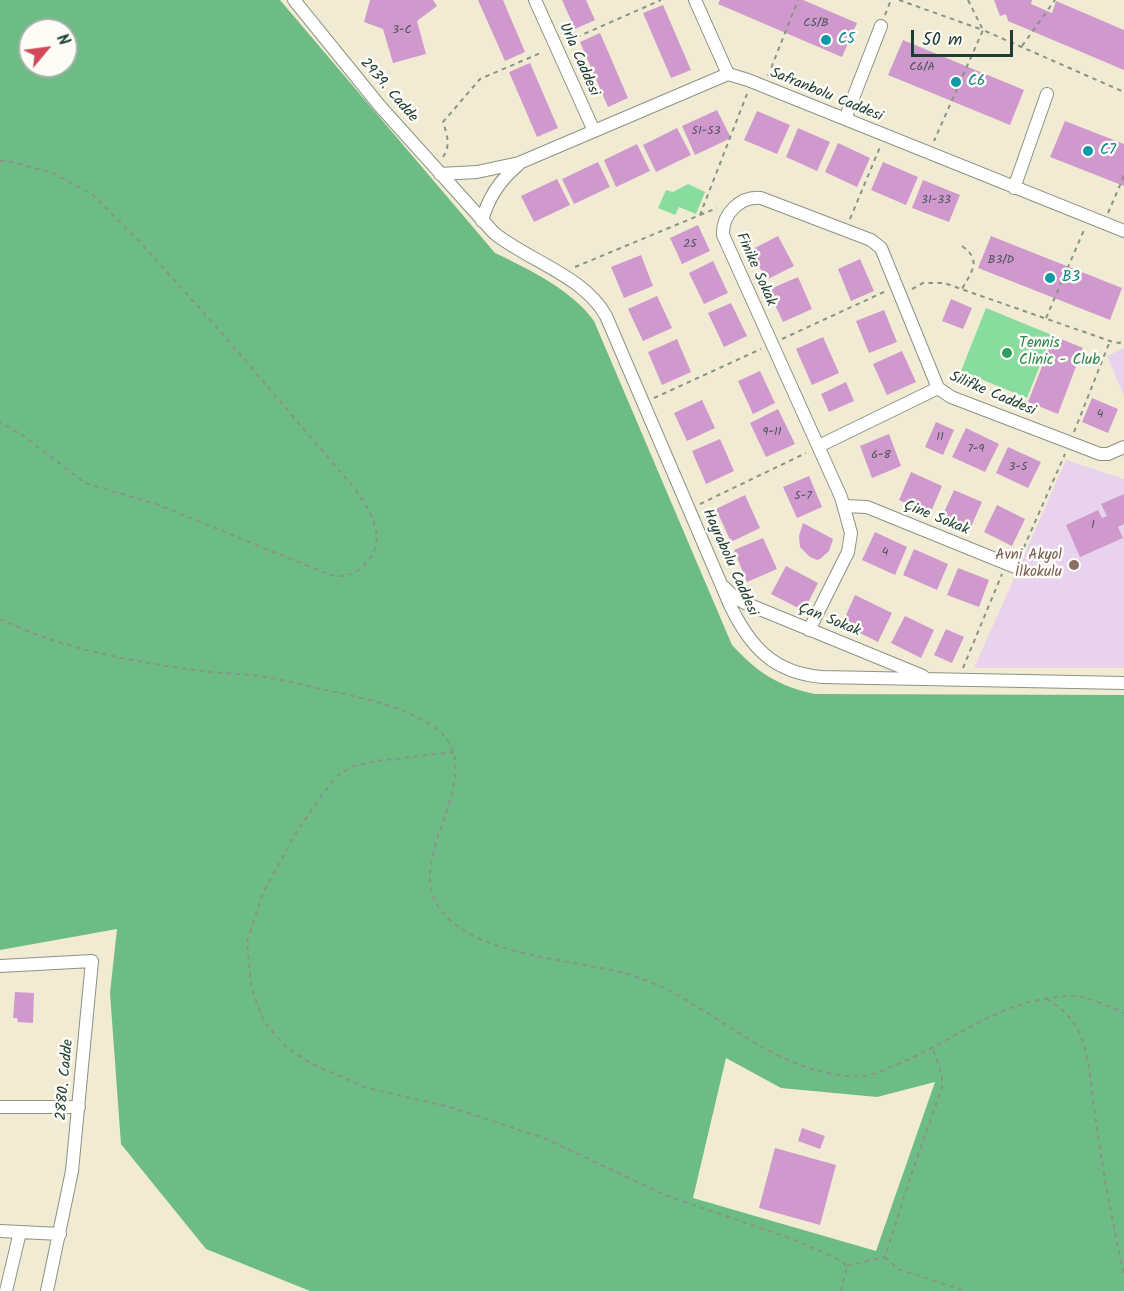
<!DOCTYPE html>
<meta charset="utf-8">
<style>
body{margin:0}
#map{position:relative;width:1124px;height:1291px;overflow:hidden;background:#f2ebd4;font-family:Kalam,sans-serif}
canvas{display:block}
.north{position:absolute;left:18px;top:18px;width:60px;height:60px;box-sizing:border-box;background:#fdfcf7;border:2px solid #a4b0a9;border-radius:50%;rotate:61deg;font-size:16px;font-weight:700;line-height:24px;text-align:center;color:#1f3d34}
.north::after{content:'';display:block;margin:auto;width:21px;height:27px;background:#d1495b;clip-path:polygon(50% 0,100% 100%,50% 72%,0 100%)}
.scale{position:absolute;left:911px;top:30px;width:102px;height:27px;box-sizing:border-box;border:3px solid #1f3d34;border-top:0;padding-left:8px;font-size:18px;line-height:21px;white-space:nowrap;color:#1f3d34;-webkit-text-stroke:4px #fdfcf7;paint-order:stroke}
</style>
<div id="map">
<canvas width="1124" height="1291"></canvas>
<div class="north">N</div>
<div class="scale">50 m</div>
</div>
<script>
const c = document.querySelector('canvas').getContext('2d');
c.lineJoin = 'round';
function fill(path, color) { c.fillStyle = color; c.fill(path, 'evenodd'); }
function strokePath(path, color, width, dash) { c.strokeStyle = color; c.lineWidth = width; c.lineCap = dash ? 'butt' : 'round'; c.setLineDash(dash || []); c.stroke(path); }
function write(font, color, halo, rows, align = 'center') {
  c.font = font + ' Kalam,sans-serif'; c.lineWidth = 5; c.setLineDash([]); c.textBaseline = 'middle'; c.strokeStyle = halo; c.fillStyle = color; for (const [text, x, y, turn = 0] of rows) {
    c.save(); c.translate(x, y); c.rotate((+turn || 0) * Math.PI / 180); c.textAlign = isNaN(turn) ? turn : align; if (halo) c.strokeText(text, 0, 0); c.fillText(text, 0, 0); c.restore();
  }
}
const built = new Path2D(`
 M 1124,348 L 1124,396 L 1107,356 Z
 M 1066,460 L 1124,479 L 1124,668 L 974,668 L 1016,574 L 1024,568 L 1022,560 Z`);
const green = new Path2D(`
 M 688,184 L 705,192 L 696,214 L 679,207 L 675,215 L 658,208 L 666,190 L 673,192 Z
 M 986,308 L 1052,335 L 1027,398 L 961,371 Z`);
const forest = new Path2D(`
 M 0,0 L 280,0 L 495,253 C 529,269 573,291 594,321 L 732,645 C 758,673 778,686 815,694 L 1124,695 L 1124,1291 L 310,1291 L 206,1249 L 121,1144 L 110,993 L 117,929 L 0,950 ZM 30,30 L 66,30 L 66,66 L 30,66 ZM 726,1058 L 781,1088 L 877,1097 L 935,1082 L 876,1251 L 693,1198 Z`);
const building = new Path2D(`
 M 370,0 L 433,0 L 437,6 L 417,21 L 426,54 L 393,63 L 383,29 L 364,22 Z
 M 478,0 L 503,0 L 525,52 L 505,61 Z
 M 562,0 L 586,0 L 595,20 L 575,29 Z
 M 720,0 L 803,0 L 857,23 L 842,57 L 718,4 Z
 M 994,0 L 1032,0 L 1031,4 L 1052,13 L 1056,1 L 1124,30 L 1124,70 L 1008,21 L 1006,14 L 1000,16 Z
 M 663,5 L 691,70 L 671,78 L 643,13 Z
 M 600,33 L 628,98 L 608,107 L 580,42 Z
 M 903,40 L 1024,90 L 1010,125 L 888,75 Z
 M 530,63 L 558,128 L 537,137 L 509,72 Z
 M 717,110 L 731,138 L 695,155 L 682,126 Z
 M 757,111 L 790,125 L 777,154 L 744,140 Z
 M 1065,121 L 1124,144 L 1124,186 L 1050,157 Z
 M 677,128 L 691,155 L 656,172 L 643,145 Z
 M 798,128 L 830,142 L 817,171 L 786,157 Z
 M 838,143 L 870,158 L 857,187 L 825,172 Z
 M 637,144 L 650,171 L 616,187 L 604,160 Z
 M 598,162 L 610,187 L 574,204 L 562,179 Z
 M 883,162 L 918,177 L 906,205 L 871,190 Z
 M 557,179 L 570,205 L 534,222 L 521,196 Z
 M 923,180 L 960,195 L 949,222 L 912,208 Z
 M 698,225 L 710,251 L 682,264 L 670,238 Z
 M 778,236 L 794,266 L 766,280 L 751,250 Z
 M 991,236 L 1122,288 L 1110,320 L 978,268 Z
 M 641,255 L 653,286 L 624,298 L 611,267 Z
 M 860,259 L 874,291 L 851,301 L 838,269 Z
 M 713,261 L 728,293 L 704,304 L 689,273 Z
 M 798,277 L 812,309 L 783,322 L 768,290 Z
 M 657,296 L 672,328 L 643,341 L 628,309 Z
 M 951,299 L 972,308 L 963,329 L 942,321 Z
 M 731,303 L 747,336 L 724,347 L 708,313 Z
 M 884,310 L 897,342 L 869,353 L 856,321 Z
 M 1054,336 L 1083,348 L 1058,414 L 1028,402 Z
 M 823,337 L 839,373 L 812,385 L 796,349 Z
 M 677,339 L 691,372 L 662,385 L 648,352 Z
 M 902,351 L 916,382 L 887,395 L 873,364 Z
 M 760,371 L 775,403 L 753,414 L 738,381 Z
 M 846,382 L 854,401 L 829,412 L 821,394 Z
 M 1092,398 L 1118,409 L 1108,433 L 1082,422 Z
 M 702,400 L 715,428 L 687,441 L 674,413 Z
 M 778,409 L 795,444 L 766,457 L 750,423 Z
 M 936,422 L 954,430 L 943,455 L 925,447 Z
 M 966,428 L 999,444 L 985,472 L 952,457 Z
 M 889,434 L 901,466 L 872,478 L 860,446 Z
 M 720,439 L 734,471 L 706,484 L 692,451 Z
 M 1008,447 L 1041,462 L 1028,488 L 996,473 Z
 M 911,472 L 942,486 L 930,514 L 899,500 Z
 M 809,476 L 822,507 L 797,518 L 783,487 Z
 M 954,490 L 982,502 L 970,529 L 942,517 Z
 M 1124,494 L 1124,524 L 1118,527 L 1123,538 L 1080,557 L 1066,525 L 1098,510 L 1102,518 L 1107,516 L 1101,504 Z
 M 745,495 L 760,528 L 731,542 L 716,509 Z
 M 997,505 L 1025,519 L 1012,546 L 984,532 Z
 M 803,523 L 833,539 L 829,551 L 820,559 L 817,560 L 810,557 L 800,547 L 799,536 Z
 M 875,532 L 907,547 L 895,575 L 862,560 Z
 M 763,538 L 777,569 L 747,582 L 734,550 Z
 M 914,549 L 948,564 L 937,590 L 903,575 Z
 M 786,566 L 818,583 L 804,611 L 771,594 Z
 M 958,568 L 989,580 L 979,607 L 947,595 Z
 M 855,595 L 892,613 L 878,642 L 842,624 Z
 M 905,616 L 934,630 L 921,658 L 891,643 Z
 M 946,629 L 964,637 L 952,663 L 934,655 Z
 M 15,992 L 34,993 L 33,1023 L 18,1022 L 17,1018 L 13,1018 Z
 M 802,1128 L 825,1136 L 820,1149 L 798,1141 Z
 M 775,1148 L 836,1165 L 820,1225 L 759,1208 Z`);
const path = new Path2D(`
 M 899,0 L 983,30 L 934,141
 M 968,0 L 983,30 L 1124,92
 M 885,15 L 891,0
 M 568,41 L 661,0
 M 1022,46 L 1055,0
 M 768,76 L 798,0
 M 443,157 C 451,145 447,135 443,122 L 480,79 L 543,52
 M 0,161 L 8,161 L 53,173 L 93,195 L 138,240 L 221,332 L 355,489 C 373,514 390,543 361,568 C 352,576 342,577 330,575 L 159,505 L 85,483 L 25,437 L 0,422
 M 1108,213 L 1124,176
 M 700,215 L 717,208
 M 850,219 L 880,147
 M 962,246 C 982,260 972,271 962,289
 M 575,267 L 700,215 L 747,94
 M 912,289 L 923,283 L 944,283 L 1110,341 L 1119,343 L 1124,341
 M 1046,318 L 1084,230
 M 782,339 L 886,291
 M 654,398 L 761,349
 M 1074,432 L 1110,341
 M 700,504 L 806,453
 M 1020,556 L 1065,454
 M 0,619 C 61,649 135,662 202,671 C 223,674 244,673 265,677 C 285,680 306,686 326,690 C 362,698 400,705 431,725 C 498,767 403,852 438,906 C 472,959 580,958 637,977 C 700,998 754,1054 816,1070 C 831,1074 850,1078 865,1076 C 876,1074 887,1068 898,1064 C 949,1043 994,1005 1050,998 C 1060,997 1069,995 1078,996 C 1094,999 1109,1007 1124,1013
 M 963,668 L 1002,574
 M 454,752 L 376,761 L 351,767 L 337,776 L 322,795 L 296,833 L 263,893 L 247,941 L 251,987 L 264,1022 L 287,1048 L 314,1065 L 367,1088 L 450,1107 L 544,1138 L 665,1195 L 792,1239 L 834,1257 L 847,1266
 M 1046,999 C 1059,1005 1071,1017 1078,1030 C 1091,1057 1092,1099 1097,1129 C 1104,1178 1113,1226 1124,1274
 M 885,1257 L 898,1269 L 966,1291
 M 847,1266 L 885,1257 L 911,1175 L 942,1088 L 942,1075 L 933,1050
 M 841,1291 L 847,1266`);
const minor = new Path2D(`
 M 294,0 L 379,105 L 494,233 C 529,261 584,276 606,316 L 730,605 C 750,647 774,673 822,677 L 1124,683
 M 535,0 L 594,131
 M 695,0 L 728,74
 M 845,119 L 881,26
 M 440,174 L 477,172 L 519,163 L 728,74 L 748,80 L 1124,231
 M 1014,188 L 1047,94
 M 482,221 C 488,197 500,180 518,165
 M 819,446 L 938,388 L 951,397 L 1100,454 L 1108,454 L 1124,447
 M 844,506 L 867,507 L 1015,567
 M 724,587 L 733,596 L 745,603 L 923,676
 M 809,630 L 848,552 L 851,533 L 841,497 L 723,235 C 722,214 740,196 761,198 L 871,240 L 881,248 L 938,388
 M 0,966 L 92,961 L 72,1171 L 47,1291
 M 0,1107 L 79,1107
 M 0,1231 L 60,1234
 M 6,1291 L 20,1232`);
const markers = [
 [826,40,6,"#0f9aa8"],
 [956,82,6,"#0f9aa8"],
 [1088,151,6,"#0f9aa8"],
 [1050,278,6,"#0f9aa8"],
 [1007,353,6,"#2e9e5b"],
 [1074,565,6,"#8d6e63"]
];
const numberNames = [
 ["C5/B",816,24],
 ["3-C",402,31],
 ["C6/A",922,68],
 ["51-53",706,132],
 ["31-33",936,201],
 ["25",690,245],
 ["B3/D",1001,261],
 ["4",1100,415],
 ["9-11",772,433],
 ["11",940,438],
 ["7-9",976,450],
 ["6-8",881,456],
 ["3-5",1018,468],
 ["5-7",803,497],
 ["1",1093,526],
 ["4",885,553]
];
const cultureNames = [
 ["C5",838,40],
 ["C6",968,82],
 ["C7",1100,151],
 ["B3",1062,278]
];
const streetNames = [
 ["Urla Caddesi",578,60,66],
 ["2939. Cadde",388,91,49],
 ["Safranbolu Caddesi",826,96,22],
 ["Finike Sokak",755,270,66],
 ["Silifke Caddesi",992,395,23],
 ["Çine Sokak",936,519,22],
 ["Hayrabolu Caddesi",729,563,66],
 ["Çan Sokak",829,621,22],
 ["2880. Cadde",66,1080,-85]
];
const leisureNames = [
 ["Tennis",1019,344],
 ["Clinic - Club",1019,361]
];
const educationNames = [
 ["Avni Akyol",1062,556],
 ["İlkokulu",1062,573]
];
fill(built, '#e8d2ee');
fill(green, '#88dc9e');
fill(forest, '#6ebc85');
fill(building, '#cf99cd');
strokePath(minor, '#889484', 14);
strokePath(path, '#889484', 2, [4.5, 4.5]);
strokePath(minor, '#fff', 12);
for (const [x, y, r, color] of markers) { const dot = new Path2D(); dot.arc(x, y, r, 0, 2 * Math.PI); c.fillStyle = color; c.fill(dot); strokePath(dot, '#fdfcf7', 2); }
write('12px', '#4b545a', null, numberNames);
write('15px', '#0d838f', '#fdfcf7', cultureNames, 'left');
write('15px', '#1f3d34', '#fdfcf7', streetNames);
write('15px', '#27864d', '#fdfcf7', leisureNames, 'left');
write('15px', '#785e54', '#fdfcf7', educationNames, 'right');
</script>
